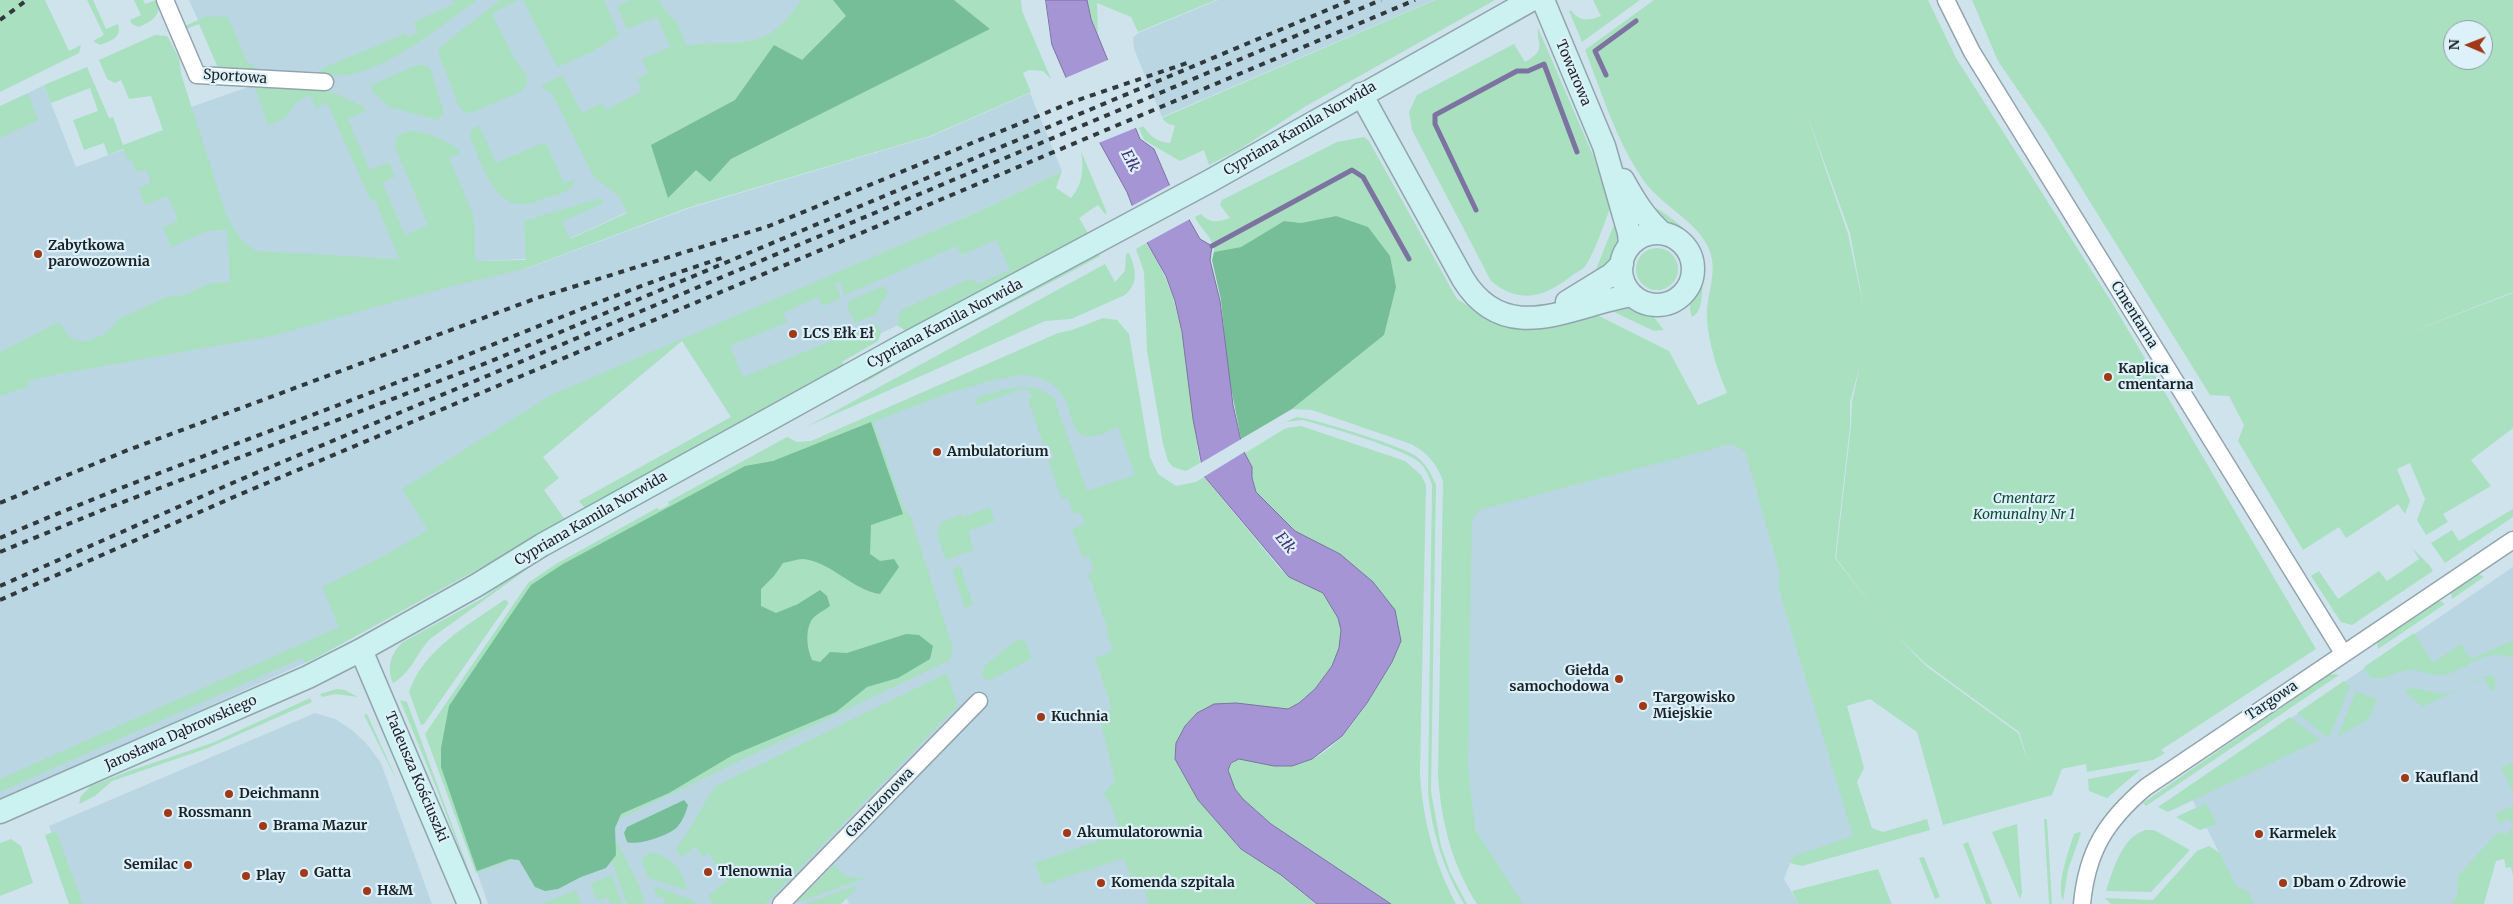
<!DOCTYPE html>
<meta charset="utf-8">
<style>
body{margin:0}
#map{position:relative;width:2513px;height:904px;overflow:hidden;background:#cfe3ed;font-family:Merriweather,serif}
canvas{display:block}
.north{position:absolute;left:2443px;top:20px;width:50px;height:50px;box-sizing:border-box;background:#ddf1fa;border:1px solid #909fa6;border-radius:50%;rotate:271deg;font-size:14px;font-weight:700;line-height:20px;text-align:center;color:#1c2327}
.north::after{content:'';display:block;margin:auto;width:18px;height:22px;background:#a03918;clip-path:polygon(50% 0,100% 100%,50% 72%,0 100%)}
</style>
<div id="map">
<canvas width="2513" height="904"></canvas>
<div class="north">N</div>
</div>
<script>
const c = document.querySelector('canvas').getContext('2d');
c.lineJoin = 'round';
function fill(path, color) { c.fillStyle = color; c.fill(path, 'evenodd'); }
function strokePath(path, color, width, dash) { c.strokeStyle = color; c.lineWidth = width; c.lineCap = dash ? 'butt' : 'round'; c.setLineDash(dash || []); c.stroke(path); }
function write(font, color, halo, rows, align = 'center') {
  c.font = font + ' Merriweather,serif'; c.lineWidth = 4.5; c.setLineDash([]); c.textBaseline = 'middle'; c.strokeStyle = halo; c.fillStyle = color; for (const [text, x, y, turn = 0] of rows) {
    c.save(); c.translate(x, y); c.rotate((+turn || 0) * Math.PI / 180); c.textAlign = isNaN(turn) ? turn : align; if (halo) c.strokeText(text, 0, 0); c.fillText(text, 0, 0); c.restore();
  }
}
const built = new Path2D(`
 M 189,0 L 938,0 L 696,168 L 673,191 L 525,259 L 459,262 L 243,252 L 525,269 L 690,208 L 932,136 L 1030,93 L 1062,171 L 982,210 L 682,340 L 527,469 L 316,658 L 0,800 L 0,107 L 44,85 L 76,167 L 196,123 L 191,107 L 254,85 L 329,91 L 319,72 L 219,68 Z
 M 1218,0 L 1434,0 L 1162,117 L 1134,49 L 1133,38 L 1138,33 Z
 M 989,215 L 1013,271 L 877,335 L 746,408 L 721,332 Z
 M 1094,332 L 1186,602 L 1167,723 L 1168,904 L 849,904 L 846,897 L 839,904 L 488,904 L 477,872 L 872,421 Z
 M 1748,425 L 1870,837 L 1791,861 L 1784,879 L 1796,899 L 1880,875 L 1892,904 L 1511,904 L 1465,839 L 1460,502 Z
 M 2513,567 L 2513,853 L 2493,859 L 2480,904 L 2245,904 L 2187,789 Z
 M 315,713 L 335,719 L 352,730 L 366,743 L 381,763 L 432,904 L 79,904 L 49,826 Z`);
const green = new Path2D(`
 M 0,0 L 45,0 L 69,51 L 81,45 L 79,53 L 0,92 Z
 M 87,0 L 93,0 L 106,29 L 118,24 C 122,38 111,41 100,45 L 93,41 L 104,35 Z
 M 134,0 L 143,0 L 145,4 L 157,0 C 163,15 151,22 139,27 L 132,24 L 130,20 L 141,15 Z
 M 453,0 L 477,0 C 440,26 368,89 321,73 L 321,69 L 406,33 L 408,37 L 418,33 L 414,22 L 454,4 Z
 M 500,0 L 518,0 L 492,14 L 513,56 L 527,76 L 527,84 L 521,92 L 473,112 L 466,113 L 459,107 L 439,54 L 439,48 Z
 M 523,0 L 604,0 L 619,35 L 592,52 L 557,67 Z
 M 630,0 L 659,0 L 665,11 L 677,22 L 686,46 C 741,37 765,56 801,0 L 833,0 L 847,16 L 802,60 L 774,45 L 735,100 L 651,145 L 697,170 L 710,182 L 731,159 L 990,29 L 954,0 L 1021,0 L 1022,11 L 1051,79 L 1043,71 L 1029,70 L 1023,73 L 1031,92 L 930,136 L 690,207 L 524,269 L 444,288 L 272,336 L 54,375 L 28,381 L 28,387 L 0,396 L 0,352 L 59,322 L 70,338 L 85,342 L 105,334 L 120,318 L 167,297 L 185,295 L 210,283 L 230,282 L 227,230 L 208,231 L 171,247 L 163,227 L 178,221 L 168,196 L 145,205 L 138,188 L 151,183 L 146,169 L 136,172 L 131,160 L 128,161 L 123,149 L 108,155 L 104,143 L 84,150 L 73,120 L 98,111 L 90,88 L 51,103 L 44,85 L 87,67 L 109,118 L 113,117 L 123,145 L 163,130 L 151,96 L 129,99 L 121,80 L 115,83 L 107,79 L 99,60 L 155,35 L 167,36 L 179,58 L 181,74 L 226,214 C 234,229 241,243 257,251 L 399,259 L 375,200 L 371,201 L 327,103 L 316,108 L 310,95 L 298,101 L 284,119 L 268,125 L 254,85 L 330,91 L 364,107 L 366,111 L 348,119 L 370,170 L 389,162 L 395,177 L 382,182 L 405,235 L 428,225 L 395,147 L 396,138 C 402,135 408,130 414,131 C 426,132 455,143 461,153 L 449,158 L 473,213 L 476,261 L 526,260 L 524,221 L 601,198 L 603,203 L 562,222 L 570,239 L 627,213 L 619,196 L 594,177 L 553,95 L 541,86 L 562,75 L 582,113 L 601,103 L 606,110 L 642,91 L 637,79 L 648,73 L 642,59 L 670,47 L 657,17 L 627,29 L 617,6 Z
 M 1087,0 L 1216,0 L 1138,32 L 1131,17 L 1097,3 L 1098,34 L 1091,19 Z
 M 1435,0 L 1495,0 L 1306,106 L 1240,149 L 1209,165 L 1204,150 L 1180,161 L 1144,140 L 1139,128 L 1143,126 C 1151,137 1157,142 1170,143 L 1175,126 L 1167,123 L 1162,118 Z
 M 1593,0 L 1640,0 L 1582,42 L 1569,11 L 1571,10 C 1579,22 1589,21 1601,16 Z
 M 1654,0 L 1928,0 L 1956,58 L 2111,301 L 2316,649 L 2161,750 L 2165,753 L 2153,760 L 2087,772 L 2086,764 L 2032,775 L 2062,769 L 2052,795 L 1943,825 L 1917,732 L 1870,699 L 1847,706 L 1864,768 L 1857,782 L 1872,828 L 1883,832 L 1927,819 L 1930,830 L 1802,866 L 1790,863 L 1794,856 L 1853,836 L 1778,587 L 1780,574 L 1745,451 L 1731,444 L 1479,510 L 1472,521 L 1468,766 L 1475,829 L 1523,904 L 1477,904 C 1452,865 1441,821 1438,775 L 1443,481 C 1436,463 1428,453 1411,444 L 1312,410 L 1292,409 L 1384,335 L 1336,216 L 1301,223 L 1284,221 L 1241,247 L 1214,252 C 1215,239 1201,230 1195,217 L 1201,214 C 1210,224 1219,222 1230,218 L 1220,205 L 1222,200 L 1337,142 L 1364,137 L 1369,141 L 1457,299 L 1496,324 L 1525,330 L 1554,326 L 1591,312 L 1669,351 L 1698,405 L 1727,393 C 1717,369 1709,345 1707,320 C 1705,296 1719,273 1709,249 C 1696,219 1659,205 1642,178 C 1616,140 1602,93 1585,50 ZM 1805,109 L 1850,233 L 1864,309 L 1848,234 ZM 1860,365 L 1852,402 L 1851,426 L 1836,558 L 1880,617 L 1835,558 L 1850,426 L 1850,402 ZM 1896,635 L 1926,664 L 2019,732 L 2029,765 L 2018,733 L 1926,666 Z
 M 1972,0 L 2513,0 L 2513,292 L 2390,340 L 2513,293 L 2513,428 L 2471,460 L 2491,486 L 2443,514 L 2448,522 L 2426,535 L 2417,520 L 2425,499 L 2410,463 L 2397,469 L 2410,501 L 2405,514 L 2398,504 L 2346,538 L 2339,527 L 2303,550 L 2238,441 L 2244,425 L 2229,396 L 2210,395 L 2046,131 L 1998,61 ZM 2453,30 L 2483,30 L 2483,60 L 2453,60 Z
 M 207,16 L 228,17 L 248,64 L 252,63 L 255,70 L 218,68 L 199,24 L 186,29 L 185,26 Z
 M 1538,28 L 1595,160 L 1609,204 L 1609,211 C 1602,229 1596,249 1586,265 C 1583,270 1578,271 1574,274 C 1546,296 1522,306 1491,281 L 1412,130 L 1409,112 L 1417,95 L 1514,44 L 1525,62 C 1548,49 1536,45 1538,28 Z
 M 416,65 L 423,65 L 430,68 L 444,113 L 437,120 L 389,107 L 371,90 L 372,85 Z
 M 28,93 L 38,120 L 0,138 L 0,106 Z
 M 479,125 L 496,163 L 545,142 L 564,183 L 575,179 C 572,192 561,193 549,197 C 542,199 534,203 527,204 C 492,209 481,161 470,136 L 472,129 Z
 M 1081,151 L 1107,213 L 1105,214 L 1098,205 L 1079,218 L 1088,233 L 1077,240 L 914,330 L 906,331 L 897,325 L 899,324 L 898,315 L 903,309 L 967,280 L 973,280 L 978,284 L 1010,270 L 996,240 L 961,255 L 957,246 L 845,295 L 839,281 L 835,283 L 841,298 L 823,306 L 818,297 L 783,313 L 787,322 L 730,346 L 743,377 L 872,324 L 877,325 L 881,333 L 878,341 L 842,362 L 845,368 L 586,510 L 579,501 L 731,417 L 682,341 L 543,457 L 559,478 L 544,490 L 566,521 L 316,658 L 305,663 L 302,658 L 0,792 L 0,779 L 339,627 L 322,587 L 382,557 L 428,530 L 402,489 L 551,395 L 982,210 L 1062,171 L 1056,188 L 1071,198 C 1083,184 1084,169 1081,151 Z
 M 1653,207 C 1662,210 1668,216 1676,222 C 1704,245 1706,257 1702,293 C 1701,302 1701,312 1692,317 C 1683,293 1706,277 1696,252 C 1688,232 1674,235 1664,224 C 1659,220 1656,213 1653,207 Z
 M 1617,224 C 1622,252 1620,258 1595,272 L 1613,227 Z
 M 1146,243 C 1153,254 1160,265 1165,277 C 1188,329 1190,405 1200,463 L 1186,471 L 1173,467 L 1168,461 L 1163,444 L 1147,351 L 1144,272 L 1136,249 Z
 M1636 269a21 21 0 1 1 42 0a21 21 0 1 1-42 0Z
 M 1129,253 C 1136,269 1139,283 1125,295 L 1071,319 L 1045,321 L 806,427 L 1105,264 L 1115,282 L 1125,271 L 1126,254 Z
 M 1099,254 L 1100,256 C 1022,299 941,337 864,383 L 862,379 Z
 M 884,286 L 888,293 L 881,303 L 877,314 L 855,323 L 847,306 L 849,301 Z
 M 1634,306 L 1653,316 L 1664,330 L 1654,331 L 1610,310 Z
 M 1103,318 L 1117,320 L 1129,334 L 1150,457 L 1158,474 L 1176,486 L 1196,482 L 1204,477 L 1281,570 L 1299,582 L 1323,593 L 1338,618 L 1341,630 L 1339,648 L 1332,666 L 1315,689 L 1298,703 L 1288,709 L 1265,708 L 1197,713 L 1185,726 L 1176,743 L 1175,759 L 1198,800 L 1241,849 L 1281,876 L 1316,904 L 1149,904 L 1143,884 L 1134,887 L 1124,858 L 1043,885 L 1035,863 L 1112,836 L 1110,829 L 1118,826 L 1110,803 L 1103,794 L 1115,781 L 1099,714 L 1112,709 L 1095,658 L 1113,651 L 1106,630 L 1108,629 L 1088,574 L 1094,571 L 1089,556 L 1083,558 L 1072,529 L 1085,524 L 1080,512 L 1073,514 L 1068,497 L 1062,499 L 1048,461 L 1054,458 L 1049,445 L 1044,446 L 1028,399 L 1032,397 L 1029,390 L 1021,389 L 975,406 L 978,397 C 1006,389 1029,378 1054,398 L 1087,491 L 1135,475 L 1118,427 C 1109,430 1095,439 1085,436 C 1062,430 1081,378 1022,375 C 1015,375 1007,378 1000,379 C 956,388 914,407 873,422 L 904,509 L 910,515 L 953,648 L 950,660 L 596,830 L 476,873 L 425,734 L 528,583 L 556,564 L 657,508 L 659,510 L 669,505 L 668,502 L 787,437 L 797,442 L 811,441 L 1058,333 L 1072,330 Z
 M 1297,417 C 1315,419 1402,446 1416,456 C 1426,464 1431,473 1436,485 L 1431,792 L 1441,846 L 1450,872 L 1467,904 L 1464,904 C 1443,869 1432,832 1428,792 L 1432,485 C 1429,477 1426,468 1419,462 C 1402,448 1326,426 1302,420 L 1285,422 L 1276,426 Z
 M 1301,426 L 1405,461 L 1421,475 L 1426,485 L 1420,774 C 1423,821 1434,862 1456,904 L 1391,904 L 1271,824 L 1243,799 L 1235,789 L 1228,770 C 1237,750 1259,764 1276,766 C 1288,767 1297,764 1309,760 C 1347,747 1385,677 1401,641 L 1340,554 L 1295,531 L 1256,492 L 1252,478 L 1252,467 L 1245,453 L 1286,428 Z
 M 644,500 L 647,501 L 544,557 L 430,639 C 417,653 410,674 393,683 C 386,667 391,653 403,642 L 483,598 L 524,568 Z
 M 990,507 L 995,521 L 968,531 L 974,550 L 946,560 L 937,533 L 941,522 L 962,514 L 963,517 Z
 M 2513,509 L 2513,517 L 2445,563 L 2431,543 L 2452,530 L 2459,541 Z
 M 2412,548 L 2430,566 L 2433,571 L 2352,625 L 2341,622 L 2311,576 L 2319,571 L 2338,599 L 2379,571 L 2387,581 L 2419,559 Z
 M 960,566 L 973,605 L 965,608 L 952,569 Z
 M 2478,574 L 2484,577 L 2452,599 L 2451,592 Z
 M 504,600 L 508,601 L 508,604 L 424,724 L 421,725 L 409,692 C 424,648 469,625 504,600 Z
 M 2439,600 L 2445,604 L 2378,649 L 2377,642 Z
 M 2414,633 L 2433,663 L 2461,644 L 2471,659 L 2513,640 L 2513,658 C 2481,647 2470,670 2443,675 C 2432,677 2420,669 2408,670 C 2398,671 2385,681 2374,678 C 2368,677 2366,672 2364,667 Z
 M 1018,639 L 1025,641 L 1032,658 L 991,680 L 987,680 L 982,676 L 984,666 Z
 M 947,673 L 958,705 L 765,904 L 713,904 L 708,896 L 727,881 L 708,853 L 703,857 L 696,847 L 681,857 L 676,849 C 692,829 701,806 716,786 Z
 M 2334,674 L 2339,675 L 2146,806 L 2143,803 L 2328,675 Z
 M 2489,675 L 2495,678 L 2495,689 L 2491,691 L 2484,677 L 2422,707 L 2404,690 C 2418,685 2431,694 2446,693 C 2461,691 2474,678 2489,675 Z
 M 2344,681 L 2350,686 L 2330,735 L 2327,737 L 2297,713 Z
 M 337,689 L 345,690 L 358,697 L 335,694 L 322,697 L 320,694 Z
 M 2356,691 L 2376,699 L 2376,702 L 2368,720 L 2338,736 Z
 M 310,698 L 312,702 L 208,748 L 112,781 L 95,796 L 79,804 L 81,796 L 91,786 L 129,771 L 212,743 Z
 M 400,700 L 407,702 L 470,874 L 469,875 L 438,792 Z
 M 367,714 L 399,785 L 364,715 Z
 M 2290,717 L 2320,740 L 2168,812 L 2158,807 Z
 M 2513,762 L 2513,793 L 2501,767 Z
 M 2141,769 L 2107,798 L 2089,791 L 2088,779 Z
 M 2206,803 L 2217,824 L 2200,830 L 2176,817 Z
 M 2513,806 L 2513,824 L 2507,818 L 2500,825 L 2495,814 Z
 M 2044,819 L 2047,819 L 2052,904 L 2049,904 Z
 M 2017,824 L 2022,893 L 2020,899 L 1992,832 Z
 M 2513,827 L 2513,876 L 2511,867 L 2506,868 L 2504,859 L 2496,861 L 2484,904 L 2451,904 L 2457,896 L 2458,876 L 2495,835 L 2502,832 L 2506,835 Z
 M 2146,830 L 2154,830 L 2190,850 L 2151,892 L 2106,891 C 2113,870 2122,836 2146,830 Z
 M 56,831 L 83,904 L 69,904 L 45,835 Z
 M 2079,832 L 2081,833 L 2068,870 L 2063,901 C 2056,884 2069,850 2074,834 Z
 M 11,839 L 21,846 L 33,883 L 0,896 L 0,843 Z
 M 617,842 L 638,883 L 645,904 L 627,904 L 606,846 Z
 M 1968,842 L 1992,904 L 1986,904 L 1963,844 Z
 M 2209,846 L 2220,853 L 2237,887 L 2248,891 L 2254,904 L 2111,904 L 2105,898 L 2153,900 L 2197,851 Z
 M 650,853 C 668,852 685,873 687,890 L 648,878 L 642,862 L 643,857 Z
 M 1924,857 L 1940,897 L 1935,899 L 1919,858 Z
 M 834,865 L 847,877 L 866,878 L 799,902 L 798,900 Z
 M 1878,869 L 1891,904 L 1799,904 L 1792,891 Z
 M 612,875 L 622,904 L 617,904 L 616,902 L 610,904 L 608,897 L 597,901 L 591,883 Z
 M 653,886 L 693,900 L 697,904 L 665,904 L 663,897 L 658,898 Z
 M 855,886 L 856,889 L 841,904 L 804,904 Z
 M 576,890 L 581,904 L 541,904 Z`);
const forest = new Path2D(`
 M 833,0 L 954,0 L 990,29 L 731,159 L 710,182 L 696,170 L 668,198 L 651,145 L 735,100 L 774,45 L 802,60 L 846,16 Z
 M 1336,216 L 1368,227 L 1390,256 L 1396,287 L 1384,335 L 1292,409 L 1241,439 L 1228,372 L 1221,300 L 1212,260 L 1214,252 L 1241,247 L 1284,221 L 1301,223 Z
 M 871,422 L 903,514 L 871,525 L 870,554 L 880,561 L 894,559 L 899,567 L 880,594 C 852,590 832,562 803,559 C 797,559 789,562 783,563 L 774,576 L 761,589 L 761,606 L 776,613 L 798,604 L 820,590 L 827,596 L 830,606 C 825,610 814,615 811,621 C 805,632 807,649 812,660 L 820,662 L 830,652 L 847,653 L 906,634 L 919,635 L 933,646 L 930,659 L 898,678 L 867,687 L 836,712 L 733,755 L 669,793 L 621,814 L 615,828 L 616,855 L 606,868 L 581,877 L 558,889 L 545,891 L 535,887 L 519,860 L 510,859 L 477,871 L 441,767 L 441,748 L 449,706 L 531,585 L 563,564 L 745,466 L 773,461 Z
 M 684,800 L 688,805 C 686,812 683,820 678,826 C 671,835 638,846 627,842 L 624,833 L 627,827 Z`);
const water = new Path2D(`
 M 1046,0 L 1087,0 L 1091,19 L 1140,139 L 1154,149 L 1169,184 L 1200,239 L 1212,246 L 1210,260 L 1220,301 L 1233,405 L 1243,450 L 1252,467 L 1252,478 L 1256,492 L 1295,531 L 1340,554 L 1373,582 L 1395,610 L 1401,641 L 1392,662 L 1367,703 L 1342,736 L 1312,759 L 1292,766 L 1274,766 L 1239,759 L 1231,763 L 1228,770 L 1235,789 L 1243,799 L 1271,824 L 1391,904 L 1317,904 L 1281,875 L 1241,849 L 1198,800 L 1175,759 L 1176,743 L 1185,726 L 1197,713 L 1214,704 L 1236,703 L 1288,709 L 1299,703 L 1315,689 L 1332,666 L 1339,648 L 1341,630 L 1338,618 L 1323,593 L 1289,577 L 1204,476 L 1193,419 L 1182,332 L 1175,301 L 1166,276 L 1145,239 L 1127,192 L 1074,96 L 1052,45 Z`);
const pier = new Path2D(`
 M 1110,59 L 1138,127 L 1096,144 L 1063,79 Z
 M 1172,184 L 1190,219 L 1144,244 L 1130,207 Z
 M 1243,438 L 1246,451 L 1202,478 L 1199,464 Z`);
const stream = new Path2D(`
 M 1606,75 L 1595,51 L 1636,21
 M 1476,210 L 1435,124 L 1435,115 L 1517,71 L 1528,71 L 1544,64 L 1577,152
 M 1212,246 L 1352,170 L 1363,177 L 1409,259`);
const street = new Path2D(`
 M 165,0 L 197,75 L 325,82
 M 1946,0 L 1972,52 L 2343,653
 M 781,904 L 979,701
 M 2082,904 C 2087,851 2106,821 2146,787 L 2513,540`);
const secondary = new Path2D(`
 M 1543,0 L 1604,146 L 1629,233 L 1630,245
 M 1361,94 L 1463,279 C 1506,349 1572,305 1632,295
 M 1623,180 C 1634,200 1645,218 1662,233
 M1621 269a36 36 0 1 1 72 0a36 36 0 1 1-72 0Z
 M 1567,302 L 1611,275 L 1622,264
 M 361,650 L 469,904
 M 0,812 L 308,677 L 361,650 L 477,585 L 542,545 L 902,346 L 1210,181 L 1531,0`);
const rail = new Path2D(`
 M 0,20 L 27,0
 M 0,503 L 128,450 L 537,298 L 769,226 L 1075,101 L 1190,62
 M 0,538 C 129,482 262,435 393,384 C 504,342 612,293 725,257
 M 0,552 L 105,509 L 489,362 L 1351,0
 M 0,586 L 230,484 L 1381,0
 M 0,600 L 236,496 L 1415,0`);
const markers = [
 [38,254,5,"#a03918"],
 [793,334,5,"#a03918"],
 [2108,377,5,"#a03918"],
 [937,452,5,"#a03918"],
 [1619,679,5,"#a03918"],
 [1643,706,5,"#a03918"],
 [1041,717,5,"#a03918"],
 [2405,778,5,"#a03918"],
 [229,794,5,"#a03918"],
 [168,813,5,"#a03918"],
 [263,826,5,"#a03918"],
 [1067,833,5,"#a03918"],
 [2259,834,5,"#a03918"],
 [188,865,5,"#a03918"],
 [708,872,5,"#a03918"],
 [304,873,5,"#a03918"],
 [246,876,5,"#a03918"],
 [1101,883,5,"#a03918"],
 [2283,883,5,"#a03918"],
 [367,891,5,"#a03918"]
];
const streetNames = [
 ["Towarowa",1573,73,67],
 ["Sportowa",235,77,4],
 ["Cypriana Kamila Norwida",1300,129,-30],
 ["Cmentarna",2134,315,58],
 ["Cypriana Kamila Norwida",945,324,-28],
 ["Cypriana Kamila Norwida",591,519,-30],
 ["Targowa",2272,701,-34],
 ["Jarosława Dąbrowskiego",181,733,-24],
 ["Tadeusza Kościuszki",416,777,67],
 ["Garnizonowa",880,803,-46]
];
const poiNames = [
 ["Zabytkowa",48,246],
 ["parowozownia",48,262],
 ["LCS Ełk Eł",803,334],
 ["Kaplica",2118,369],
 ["cmentarna",2118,385],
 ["Ambulatorium",947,452],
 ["Giełda",1609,671,"right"],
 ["samochodowa",1609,687,"right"],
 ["Targowisko",1653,698],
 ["Miejskie",1653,714],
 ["Kuchnia",1051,717],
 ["Kaufland",2415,778],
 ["Deichmann",239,794],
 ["Rossmann",178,813],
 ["Brama Mazur",273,826],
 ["Akumulatorownia",1077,833],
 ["Karmelek",2269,834],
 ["Semilac",178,865,"right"],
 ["Tlenownia",718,872],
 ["Gatta",314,873],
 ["Play",256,876],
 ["Komenda szpitala",1111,883],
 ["Dbam o Zdrowie",2293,883],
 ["H&M",377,891]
];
const parkNames = [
 ["Cmentarz",2024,499],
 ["Komunalny Nr 1",2024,515]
];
const waterNames = [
 ["Ełk",1130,161,62],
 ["Ełk",1285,543,51]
];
fill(built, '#bbd6e3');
fill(green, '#a8e0c0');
fill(forest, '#76be98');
fill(water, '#a595d4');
strokePath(water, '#7c73a0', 1);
fill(pier, '#cfe3ed');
strokePath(stream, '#7c73a0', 5);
strokePath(street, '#92a5ae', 19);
strokePath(secondary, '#92a5ae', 25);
strokePath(street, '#fff', 16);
strokePath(secondary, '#cbf1f0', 22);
strokePath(rail, '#30393d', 4, [6, 6]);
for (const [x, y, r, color] of markers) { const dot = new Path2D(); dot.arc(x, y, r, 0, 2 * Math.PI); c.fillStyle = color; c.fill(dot); strokePath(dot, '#ddf1fa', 2); }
write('14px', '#1c2327', '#ddf1fa', streetNames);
write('bold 14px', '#1c2327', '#ddf1fa', poiNames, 'left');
write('italic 14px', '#104a30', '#ddf1fa', parkNames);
write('italic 15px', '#482f79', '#ddf1fa', waterNames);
</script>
